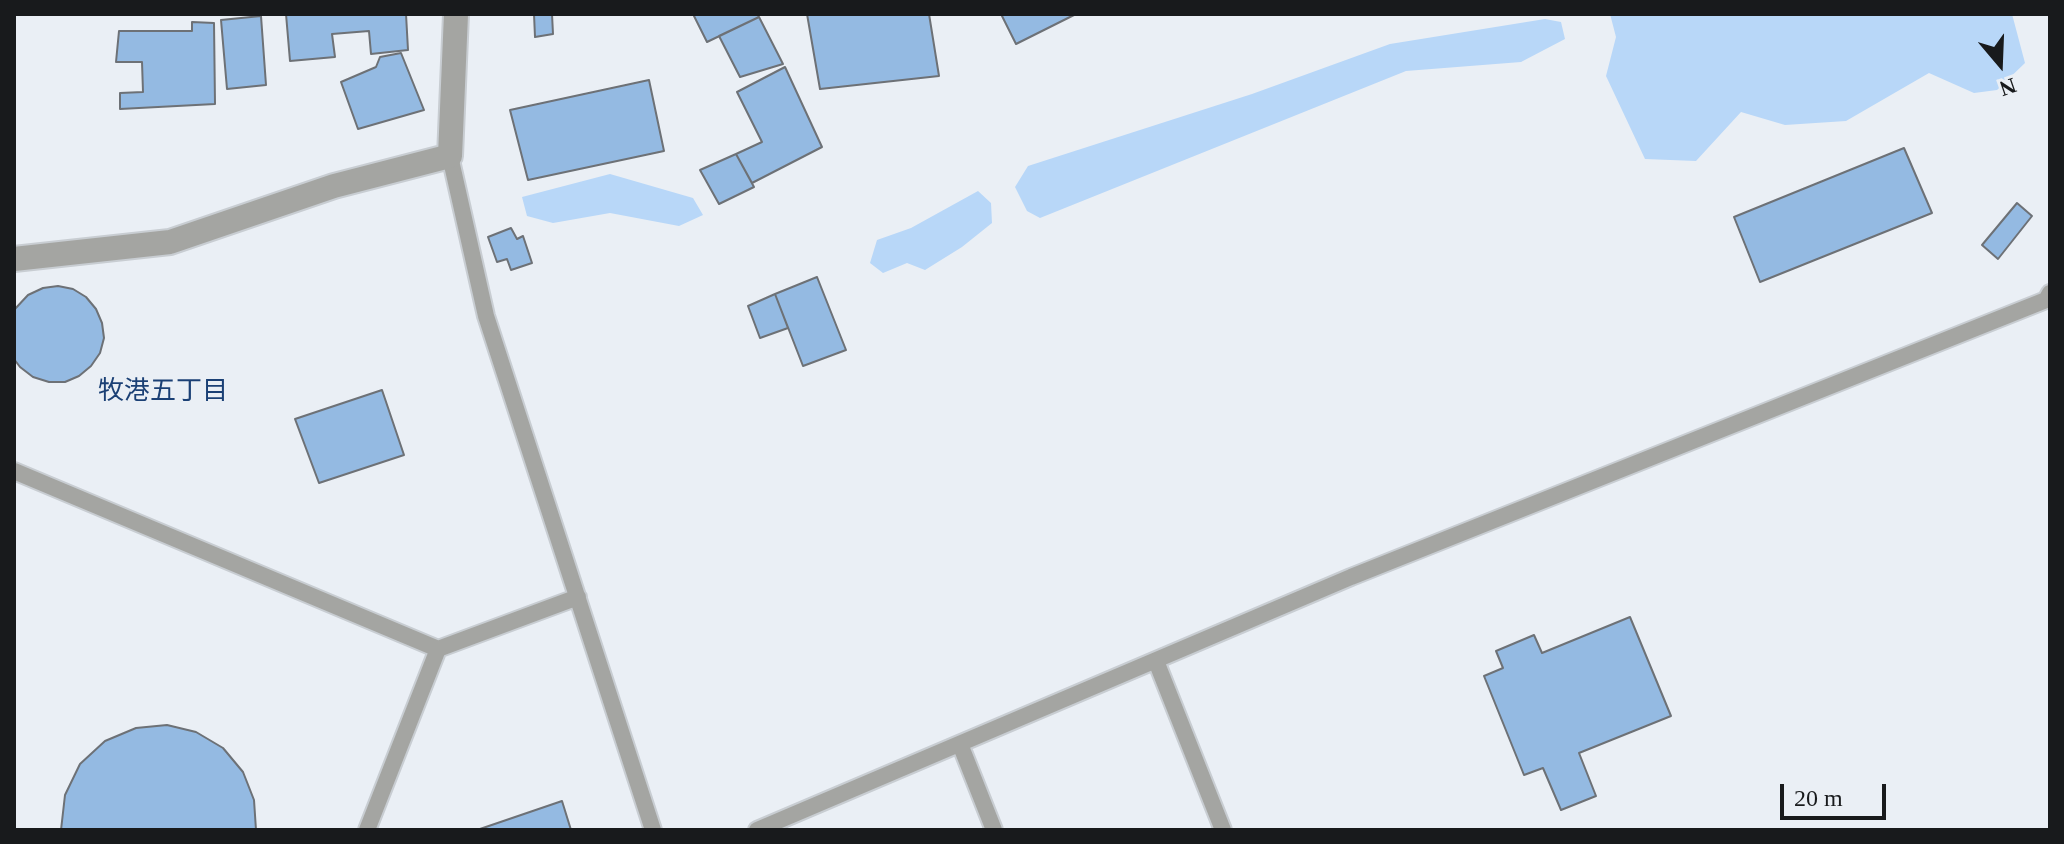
<!DOCTYPE html>
<meta charset="utf-8">
<style>
body{margin:0}
#map{position:relative;width:2064px;height:844px;overflow:hidden;background:#eaeff5;font-family:"Times New Roman",serif}
canvas{display:block}
.frame{position:absolute;inset:0;border:16px solid #181a1c;pointer-events:none}
.north{position:absolute;left:1960px;top:24px;width:80px;height:80px;-webkit-text-stroke:6px #eaeff5;paint-order:stroke;rotate:161deg;font-size:22px;font-weight:700;line-height:32px;text-align:center;color:#181a1c}
.north::after{content:'';display:block;margin:auto;width:28px;height:36px;background:#181a1c;clip-path:polygon(50% 0,100% 100%,50% 72%,0 100%)}
.scale{position:absolute;left:1780px;top:784px;width:106px;height:36px;box-sizing:border-box;border:4px solid #181a1c;border-top:0;padding-left:10px;font-size:24px;line-height:28px;white-space:nowrap;color:#181a1c;-webkit-text-stroke:6px #eaeff5;paint-order:stroke}
</style>
<div id="map">
<canvas width="2064" height="844"></canvas>
<div class="frame"></div>
<div class="north">N</div>
<div class="scale">20 m</div>
</div>
<script>
const c = document.querySelector('canvas').getContext('2d');
c.lineJoin = 'round';
function fill(path, color) { c.fillStyle = color; c.fill(path, 'evenodd'); }
function strokePath(path, color, width, dash) { c.strokeStyle = color; c.lineWidth = width; c.lineCap = dash ? 'butt' : 'round'; c.setLineDash(dash || []); c.stroke(path); }
function write(font, color, halo, rows, align = 'center') {
  c.font = font + ' "Times New Roman","Noto Sans JP",serif'; c.lineWidth = 8; c.setLineDash([]); c.textBaseline = 'middle'; c.strokeStyle = halo; c.fillStyle = color; for (const [text, x, y, turn = 0] of rows) {
    c.save(); c.translate(x, y); c.rotate((+turn || 0) * Math.PI / 180); c.textAlign = isNaN(turn) ? turn : align; if (halo) c.strokeText(text, 0, 0); c.fillText(text, 0, 0); c.restore();
  }
}
const green = new Path2D(`
 M 1610,14 L 2012,14 L 2025,63 L 1997,90 L 1974,93 L 1929,73 L 1846,121 L 1785,125 L 1741,112 L 1696,161 L 1645,159 L 1606,76 L 1616,37 Z
 M 1545,19 L 1561,22 L 1565,39 L 1521,62 L 1406,71 L 1040,218 L 1027,211 L 1015,187 L 1028,166 L 1252,94 L 1390,44 Z
 M 610,174 L 693,198 L 703,215 L 679,226 L 610,213 L 553,223 L 527,216 L 522,197 Z
 M 978,191 L 991,203 L 992,223 L 962,247 L 925,270 L 907,263 L 883,273 L 870,263 L 877,240 L 911,228 Z`);
const building = new Path2D(`
 M 286,14 L 406,14 L 408,50 L 371,54 L 369,31 L 332,34 L 335,57 L 290,61 Z
 M 534,14 L 552,14 L 553,34 L 535,37 Z
 M 693,14 L 757,14 L 759,17 L 707,42 Z
 M 807,14 L 929,14 L 939,76 L 820,89 Z
 M 1001,14 L 1076,14 L 1016,44 Z
 M 261,16 L 266,85 L 227,89 L 221,20 Z
 M 759,17 L 783,64 L 740,77 L 719,36 Z
 M 192,22 L 214,23 L 215,104 L 120,109 L 120,93 L 143,92 L 142,62 L 116,62 L 119,31 L 192,31 Z
 M 401,53 L 424,110 L 358,129 L 341,82 L 376,67 L 380,57 Z
 M 785,67 L 822,147 L 752,183 L 736,154 L 762,142 L 737,92 Z
 M 649,80 L 664,151 L 528,180 L 510,110 Z
 M 1904,148 L 1932,213 L 1760,282 L 1734,217 Z
 M 736,154 L 754,187 L 719,204 L 700,170 Z
 M 2017,203 L 2032,216 L 1998,259 L 1982,245 Z
 M 511,228 L 517,239 L 523,236 L 532,263 L 511,270 L 507,259 L 497,262 L 488,237 Z
 M 817,277 L 846,350 L 803,366 L 775,294 Z
 M 58,286 L 73,289 L 86,297 L 96,309 L 102,323 L 104,338 L 100,353 L 91,366 L 79,376 L 65,382 L 49,382 L 33,377 L 20,367 L 14,359 L 14,310 L 28,295 L 43,288 Z
 M 775,294 L 788,328 L 760,338 L 748,306 Z
 M 382,390 L 404,455 L 319,483 L 295,419 Z
 M 1630,617 L 1671,716 L 1579,753 L 1596,796 L 1561,810 L 1543,768 L 1524,775 L 1484,676 L 1503,668 L 1496,651 L 1534,635 L 1542,653 Z
 M 167,725 L 196,732 L 223,748 L 243,772 L 254,800 L 256,830 L 61,830 L 65,795 L 80,764 L 105,741 L 136,728 Z
 M 562,801 L 571,830 L 477,830 Z`);
const lane = new Path2D(`
 M 450,156 L 486,316 L 653,830
 M 14,471 L 438,649 L 578,597
 M 1156,661 L 1223,830
 M 960,744 L 994,830
 M 367,830 L 438,649
 M 757,830 L 1351,577 L 2046,300 L 2050,293`);
const street = new Path2D(`
 M 14,259 L 170,242 L 334,186 L 450,156 L 456,14`);
const neighbourhoodNames = [
 ["牧港五丁目",163,392]
];
fill(green, '#b8d7f8');
fill(building, '#94bae2');
strokePath(building, '#6d7176', 2);
strokePath(lane, '#c8cdd2', 20);
strokePath(street, '#c8cdd2', 28);
strokePath(lane, '#a4a5a2', 16);
strokePath(street, '#a4a5a2', 24);
write('26px', '#1b4075', '#eaeff5', neighbourhoodNames);
</script>
